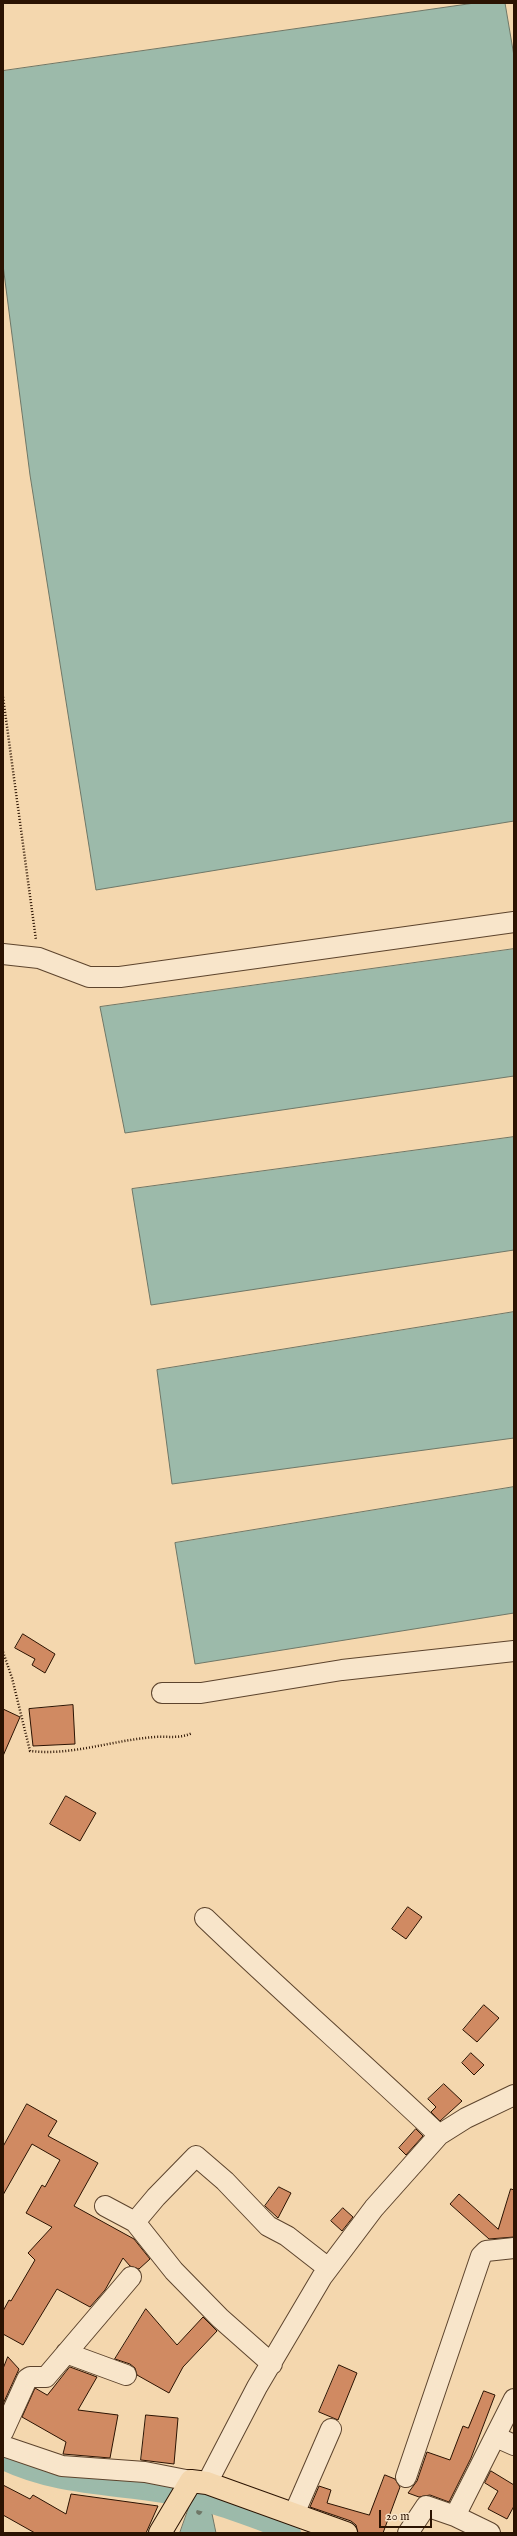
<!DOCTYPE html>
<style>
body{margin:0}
#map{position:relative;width:517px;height:2536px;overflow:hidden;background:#f4d7ae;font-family:"IM FELL English",serif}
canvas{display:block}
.frame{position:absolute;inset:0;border:4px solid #2b1302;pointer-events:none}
.scale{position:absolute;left:379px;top:2510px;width:53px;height:18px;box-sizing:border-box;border:2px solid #2b1302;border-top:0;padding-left:5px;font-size:12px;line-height:14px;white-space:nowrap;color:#2b1302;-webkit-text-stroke:3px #f8e5ca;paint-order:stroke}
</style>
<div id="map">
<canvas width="517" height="2536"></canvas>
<div class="frame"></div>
<div class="scale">20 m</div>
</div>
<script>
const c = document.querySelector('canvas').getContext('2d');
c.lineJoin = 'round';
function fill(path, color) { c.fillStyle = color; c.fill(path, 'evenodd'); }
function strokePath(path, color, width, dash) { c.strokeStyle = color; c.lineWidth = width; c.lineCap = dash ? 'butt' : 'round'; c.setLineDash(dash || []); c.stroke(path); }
const water = new Path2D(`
 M 475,3 L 505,3 L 514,56 L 514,821 L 96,890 L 30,475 L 3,265 L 3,71 Z
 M 514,949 L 514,1076 L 125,1133 L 100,1007 Z
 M 514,1137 L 514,1250 L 151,1305 L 132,1189 Z
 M 514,1312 L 514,1438 L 172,1484 L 157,1370 Z
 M 514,1487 L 514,1613 L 195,1664 L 175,1543 Z
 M 191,2502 L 211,2509 L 216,2533 L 180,2533 Z`);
const stream = new Path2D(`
 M 199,2512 L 205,2502`);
const canal = new Path2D(`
 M 3,2461 C 55,2486 108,2485 164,2494 C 208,2500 250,2518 292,2533`);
const building = new Path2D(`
 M 23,1634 L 55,1654 L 45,1673 L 32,1665 L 35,1659 L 15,1648 Z
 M 73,1705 L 75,1744 L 33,1746 L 29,1709 Z
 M 3,1709 L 20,1717 L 3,1756 Z
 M 66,1796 L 96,1813 L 80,1841 L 50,1824 Z
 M 408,1907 L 422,1917 L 406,1939 L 392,1929 Z
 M 484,2005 L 499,2018 L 477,2042 L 463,2030 Z
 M 471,2053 L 484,2065 L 474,2075 L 462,2063 Z
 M 444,2084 L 462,2101 L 440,2121 L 431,2112 L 436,2107 L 428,2099 Z
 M 27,2104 L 57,2121 L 48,2136 L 98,2163 L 74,2206 L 134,2239 L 150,2259 L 139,2269 L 130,2266 L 123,2258 L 105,2290 L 90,2307 L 57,2289 L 23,2345 L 3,2334 L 3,2311 L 9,2300 L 11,2301 L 35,2260 L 28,2253 L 52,2227 L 26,2213 L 42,2185 L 45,2187 L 60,2160 L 32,2144 L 3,2195 L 3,2147 Z
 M 416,2129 L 423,2136 L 406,2155 L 399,2148 Z
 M 279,2187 L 291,2193 L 278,2218 L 265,2206 Z
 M 511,2189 L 514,2190 L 514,2237 L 489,2239 L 450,2204 L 459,2194 L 498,2229 Z
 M 343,2208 L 353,2217 L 342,2231 L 331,2221 Z
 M 146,2309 L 177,2345 L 203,2317 L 217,2331 L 183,2367 L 169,2393 L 137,2375 L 135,2368 L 130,2364 L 115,2359 Z
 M 8,2357 L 19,2369 L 3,2404 L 3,2369 Z
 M 339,2365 L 357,2373 L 338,2420 L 319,2412 Z
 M 70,2367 L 97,2377 L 78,2410 L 118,2415 L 110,2458 L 63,2454 L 66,2442 L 22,2417 L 35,2388 L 47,2395 Z
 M 484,2391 L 495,2395 L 471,2458 L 449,2502 L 430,2495 L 419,2497 L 408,2493 L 417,2481 L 427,2452 L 450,2460 L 463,2426 L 468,2428 Z
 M 146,2415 L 178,2418 L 174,2464 L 141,2460 Z
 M 491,2471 L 514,2485 L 514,2506 L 507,2519 L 488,2509 L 498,2491 L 485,2483 Z
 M 385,2475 L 395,2479 L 400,2487 L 383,2533 L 358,2533 L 356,2525 L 351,2521 L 310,2507 L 319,2486 L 331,2490 L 327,2503 L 369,2515 Z
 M 3,2485 L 30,2499 L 33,2495 L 66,2514 L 71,2494 L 158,2506 L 146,2533 L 35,2533 L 3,2515 Z`);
const path = new Path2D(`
 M 3,697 L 36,940
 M 3,1652 L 12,1678 L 30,1751 C 72,1756 113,1740 155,1737 C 168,1736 180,1739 192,1733`);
const minor = new Path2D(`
 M 3,954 L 39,958 L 89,977 L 120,977 L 514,922
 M 162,1693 L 201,1693 L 342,1670 L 514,1651
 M 205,1918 C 282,1992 362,2062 439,2135
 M 105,2206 L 135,2222 L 174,2271 L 220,2318 L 272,2364
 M 135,2222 L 156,2197 L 196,2156 L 225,2181 L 268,2226 L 287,2236 L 328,2268
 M 66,2353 L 126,2375
 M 3,2432 L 27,2379 L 30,2377 L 46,2377 L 131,2277
 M 496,2437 L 514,2445
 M 3,2446 L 62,2466 L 145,2472 L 191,2481
 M 406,2477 L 481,2256 L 486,2251 L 514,2248
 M 207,2483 L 257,2387 L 322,2277 L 374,2208 L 439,2135 L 466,2118 L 514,2095
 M 294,2514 L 331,2429
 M 455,2516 L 490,2533
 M 408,2533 L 426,2506 L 455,2516 L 514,2399`);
const major = new Path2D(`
 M 160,2533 L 191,2481 L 207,2483 L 346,2533`);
fill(water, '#9cbaaa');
strokePath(water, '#6f7767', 1);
strokePath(stream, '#6f7767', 5.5);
strokePath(canal, '#9cbaaa', 18);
fill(building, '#d08a62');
strokePath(building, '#2b1302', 1);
strokePath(minor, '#5d442d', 22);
strokePath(major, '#2b1302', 24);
strokePath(path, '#2b1302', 2.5, [1, 2]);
strokePath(minor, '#f8e5ca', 20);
strokePath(major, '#f4d7ae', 22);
</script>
